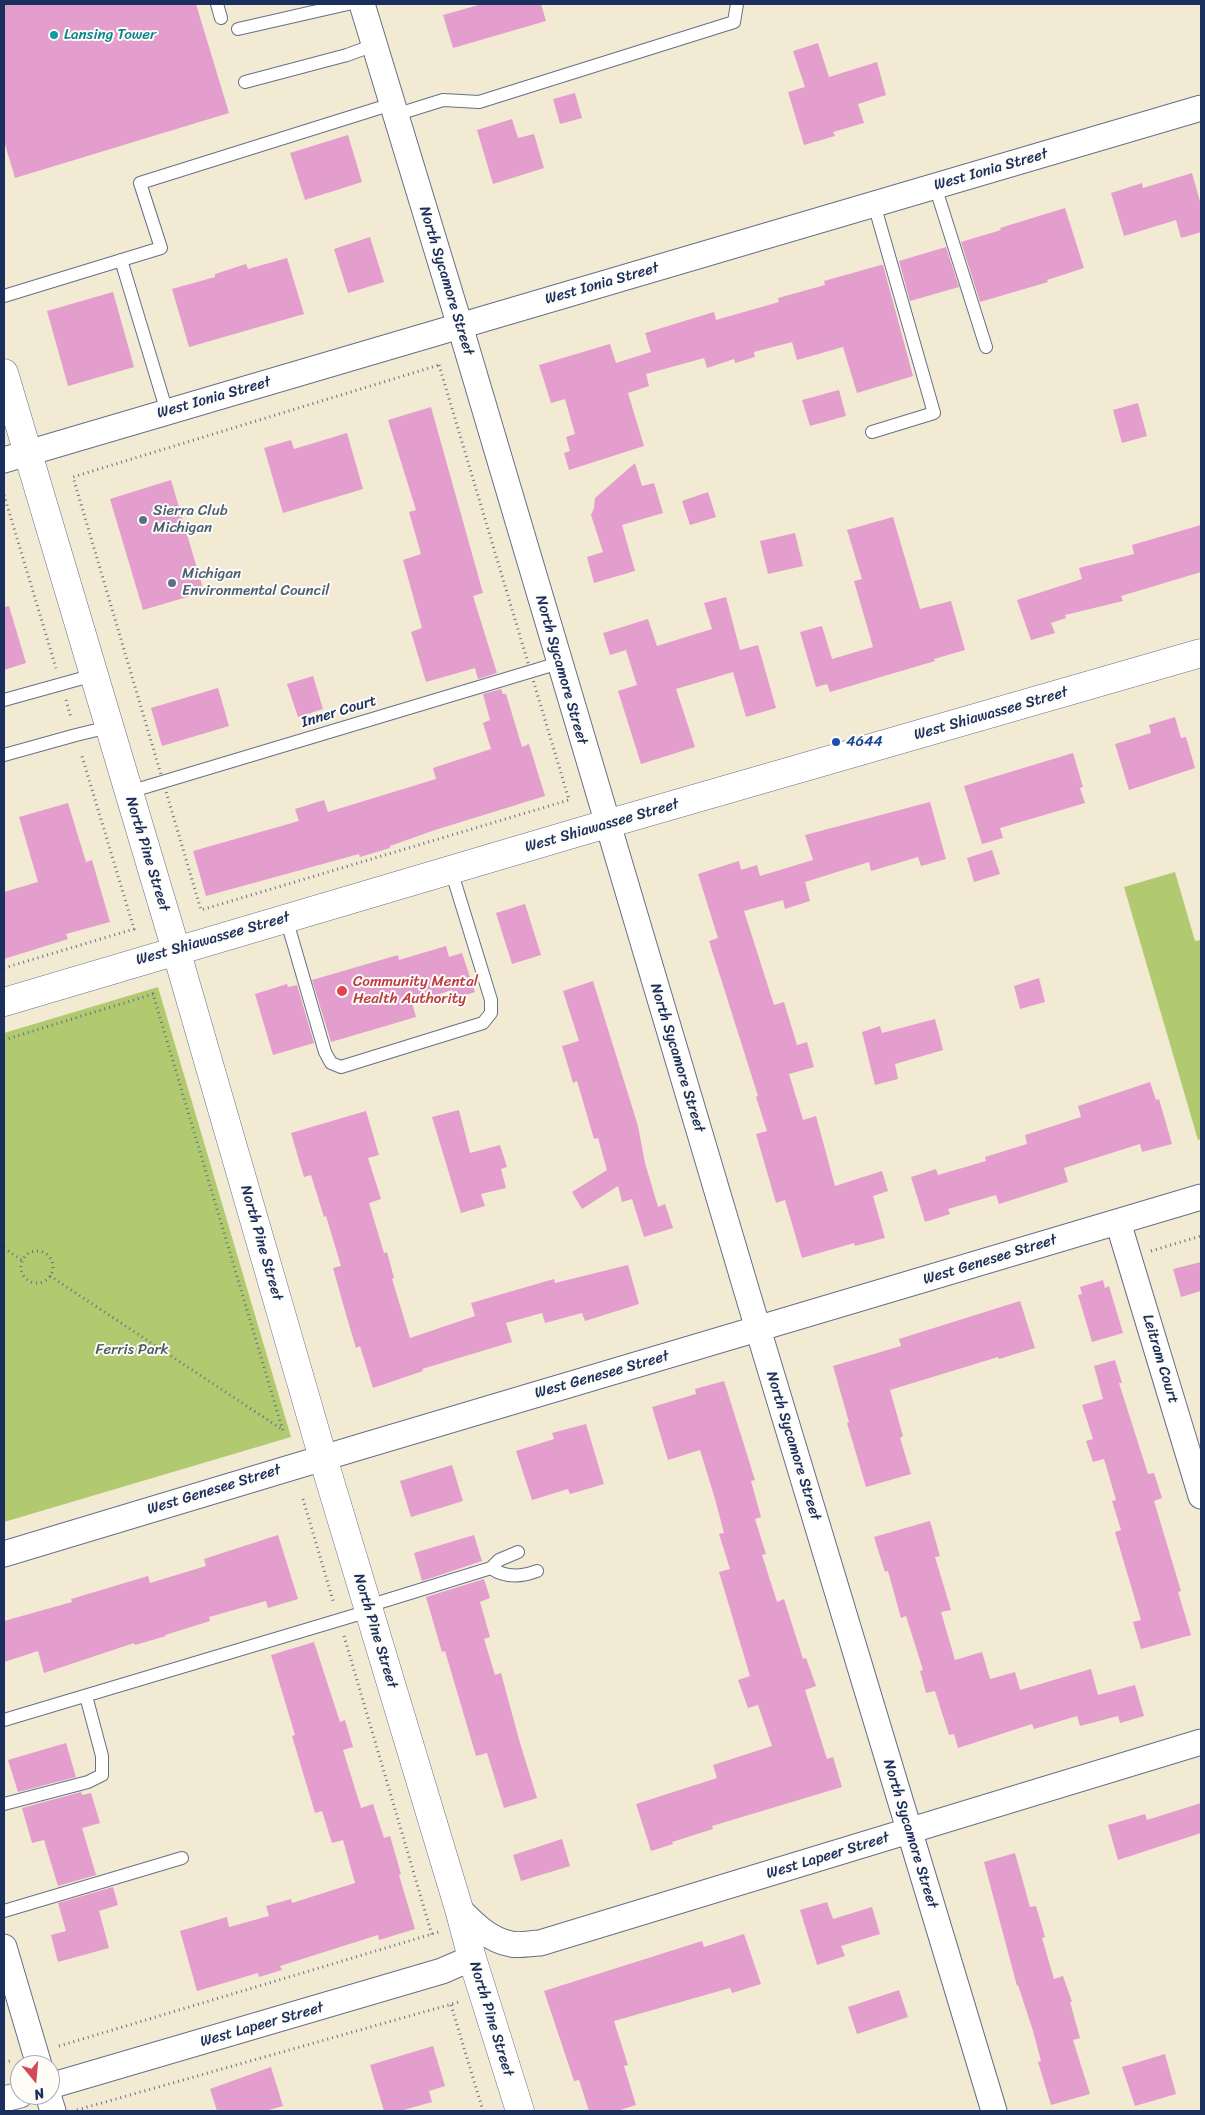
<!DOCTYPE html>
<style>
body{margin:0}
#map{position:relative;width:1205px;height:2115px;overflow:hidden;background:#f2ead2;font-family:Sriracha,sans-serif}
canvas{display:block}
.frame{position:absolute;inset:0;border:5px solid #1b2f5e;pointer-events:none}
.north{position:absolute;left:10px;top:2055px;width:50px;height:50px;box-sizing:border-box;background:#fdfcf7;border:1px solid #a3aaba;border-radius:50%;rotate:163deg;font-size:14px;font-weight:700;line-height:20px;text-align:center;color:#1b2f5e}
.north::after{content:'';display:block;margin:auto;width:18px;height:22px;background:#d1495b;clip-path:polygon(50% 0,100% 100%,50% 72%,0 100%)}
</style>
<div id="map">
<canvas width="1205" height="2115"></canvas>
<div class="frame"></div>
<div class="north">N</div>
</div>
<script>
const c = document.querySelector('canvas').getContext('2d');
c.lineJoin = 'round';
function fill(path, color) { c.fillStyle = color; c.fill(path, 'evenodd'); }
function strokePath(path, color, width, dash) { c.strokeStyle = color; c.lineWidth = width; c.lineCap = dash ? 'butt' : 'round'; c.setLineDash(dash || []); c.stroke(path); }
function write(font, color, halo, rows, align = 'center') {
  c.font = font + ' Sriracha,sans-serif'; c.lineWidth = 4; c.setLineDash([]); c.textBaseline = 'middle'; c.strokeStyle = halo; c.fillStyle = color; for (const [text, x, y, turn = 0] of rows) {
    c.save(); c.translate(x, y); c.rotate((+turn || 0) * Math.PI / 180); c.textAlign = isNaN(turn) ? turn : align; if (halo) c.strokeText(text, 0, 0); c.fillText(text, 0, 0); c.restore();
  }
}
const green = new Path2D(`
 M 1175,872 L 1195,941 L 1201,940 L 1201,1139 L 1198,1140 L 1124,887 Z
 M 158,987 L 291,1437 L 4,1522 L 4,1033 Z`);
const building = new Path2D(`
 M 4,4 L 196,4 L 229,113 L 15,178 L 4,141 Z
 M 482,4 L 541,4 L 546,21 L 453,48 L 443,15 Z
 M 818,43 L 829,77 L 877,62 L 886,95 L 858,104 L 864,123 L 833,132 L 835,136 L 804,145 L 788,92 L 805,87 L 793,51 Z
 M 575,93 L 582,118 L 560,124 L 553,99 Z
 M 512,119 L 518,138 L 534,134 L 544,168 L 493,184 L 477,130 Z
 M 348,135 L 362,182 L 305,200 L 290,153 Z
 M 1192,173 L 1201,205 L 1201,232 L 1181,238 L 1176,220 L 1124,236 L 1111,193 L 1142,183 L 1143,188 Z
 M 1065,208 L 1084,268 L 1047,280 L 1048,282 L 980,302 L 961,242 L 1001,230 L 1000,228 Z
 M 370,237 L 384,282 L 348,293 L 334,249 Z
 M 946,247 L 959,287 L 910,301 L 899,261 Z
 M 287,258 L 304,314 L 189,347 L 172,289 L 215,277 L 215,274 L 246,264 L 248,269 Z
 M 881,265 L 883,265 L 913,376 L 857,393 L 843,347 L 797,360 L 792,342 L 754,352 L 755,357 L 735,363 L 734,359 L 707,368 L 704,358 L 646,374 L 649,386 L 628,393 L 644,446 L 569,470 L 564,453 L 570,451 L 566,437 L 575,434 L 565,399 L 551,403 L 539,365 L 610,344 L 616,363 L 651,352 L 645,333 L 714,312 L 716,320 L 779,302 L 778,298 L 825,285 L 824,281 Z
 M 113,292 L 134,367 L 68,386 L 47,311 Z
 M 839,390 L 846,416 L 810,426 L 802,400 Z
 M 1138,403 L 1147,436 L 1122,443 L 1113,410 Z
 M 431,407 L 483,593 L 473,596 L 497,673 L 478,679 L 475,668 L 426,682 L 411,632 L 422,628 L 403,560 L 421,554 L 409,512 L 416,510 L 388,420 Z
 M 347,433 L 363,489 L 283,513 L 264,448 L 291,440 L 294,449 Z
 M 635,463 L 642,486 L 654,483 L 663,513 L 622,525 L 635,571 L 594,583 L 587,557 L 603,552 L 591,515 L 594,508 L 595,498 Z
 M 171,480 L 204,592 L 143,610 L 110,499 Z
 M 708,492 L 716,517 L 690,525 L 682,501 Z
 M 893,517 L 920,609 L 951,601 L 965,650 L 934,659 L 935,661 L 830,692 L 827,684 L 816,687 L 800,632 L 822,626 L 832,659 L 873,647 L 854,581 L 862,579 L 847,530 Z
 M 1201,525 L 1201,572 L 1121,596 L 1123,601 L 1065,615 L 1066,618 L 1051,623 L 1055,633 L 1031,640 L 1017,600 L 1082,579 L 1079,568 L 1134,554 L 1132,545 Z
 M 795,533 L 803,566 L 768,574 L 760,541 Z
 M 726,597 L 740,650 L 758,645 L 776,708 L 746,717 L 733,672 L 676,689 L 695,747 L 641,764 L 618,691 L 637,685 L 626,650 L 610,655 L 603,633 L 648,619 L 657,646 L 712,629 L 704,603 Z
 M 9,606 L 26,663 L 4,670 L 4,607 Z
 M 313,676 L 323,709 L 298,717 L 287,684 Z
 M 218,688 L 229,726 L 162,746 L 151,708 Z
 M 501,689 L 503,694 L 506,694 L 522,747 L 529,744 L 545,796 L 435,830 L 390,846 L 390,848 L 360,857 L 359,854 L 206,896 L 193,851 L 299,821 L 295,809 L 324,800 L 328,812 L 436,779 L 433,768 L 491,749 L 483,723 L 490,720 L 483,694 Z
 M 1175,717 L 1181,738 L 1186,737 L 1195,768 L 1129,790 L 1115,744 L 1151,733 L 1149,725 Z
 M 1073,753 L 1083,787 L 1080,788 L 1085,803 L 1000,828 L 1003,838 L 982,844 L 964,786 Z
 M 930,802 L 946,859 L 921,866 L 918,857 L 871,871 L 869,862 L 805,882 L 810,901 L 785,909 L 783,900 L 744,911 L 774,1005 L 784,1002 L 797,1045 L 807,1042 L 814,1067 L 789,1074 L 803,1120 L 816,1116 L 835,1186 L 882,1171 L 888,1191 L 873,1196 L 885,1238 L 855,1246 L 854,1243 L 802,1258 L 785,1200 L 776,1203 L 756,1134 L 767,1131 L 756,1097 L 758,1096 L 709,941 L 718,938 L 698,874 L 739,861 L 741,870 L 757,865 L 760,876 L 813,860 L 805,835 Z
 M 68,803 L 86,862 L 92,860 L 110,922 L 66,934 L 68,939 L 4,959 L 4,892 L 38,882 L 19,817 Z
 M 992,850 L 1000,874 L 974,882 L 967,858 Z
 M 525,904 L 541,955 L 512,964 L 496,913 Z
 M 446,946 L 449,957 L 462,953 L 475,992 L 454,999 L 452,990 L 412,1003 L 416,1017 L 331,1042 L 312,980 L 398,955 L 399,960 Z
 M 1039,978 L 1045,1002 L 1020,1009 L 1014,986 Z
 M 593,981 L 638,1126 L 645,1163 L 658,1207 L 665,1204 L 673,1228 L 644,1237 L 632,1199 L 622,1202 L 618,1186 L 582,1209 L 572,1192 L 607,1170 L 598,1138 L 594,1139 L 577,1081 L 573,1083 L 562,1046 L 579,1041 L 563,991 Z
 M 287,984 L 288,987 L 297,985 L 314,1043 L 273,1055 L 255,994 Z
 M 935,1019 L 943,1050 L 895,1064 L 898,1079 L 875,1085 L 862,1032 L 880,1026 L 882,1033 Z
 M 1150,1082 L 1156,1100 L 1159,1099 L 1172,1144 L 1142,1152 L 1140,1144 L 1064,1168 L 1068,1182 L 999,1204 L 996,1195 L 948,1209 L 950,1214 L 925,1222 L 911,1177 L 936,1169 L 938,1175 L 986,1161 L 985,1157 L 1027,1144 L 1025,1135 L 1081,1117 L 1078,1106 Z
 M 459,1110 L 470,1153 L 500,1145 L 507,1167 L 501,1169 L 506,1188 L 481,1194 L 485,1206 L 461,1213 L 432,1117 Z
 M 366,1111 L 379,1155 L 368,1158 L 381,1199 L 369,1203 L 384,1253 L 387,1252 L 394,1278 L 392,1279 L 410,1338 L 475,1316 L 471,1303 L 554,1279 L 555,1283 L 628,1265 L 639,1304 L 585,1321 L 582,1313 L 545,1323 L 542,1313 L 506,1323 L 512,1342 L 422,1369 L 423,1371 L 373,1388 L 360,1346 L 356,1348 L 347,1318 L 333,1268 L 341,1266 L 326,1216 L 324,1217 L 311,1175 L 304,1177 L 291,1133 Z
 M 1201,1262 L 1201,1291 L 1181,1297 L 1173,1269 Z
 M 1103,1280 L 1105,1288 L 1109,1286 L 1123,1333 L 1092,1342 L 1078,1295 L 1082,1294 L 1080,1287 Z
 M 1020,1301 L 1035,1348 L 999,1359 L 998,1357 L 890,1390 L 903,1436 L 900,1438 L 911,1474 L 866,1487 L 847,1423 L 849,1422 L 833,1366 L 901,1346 L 899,1339 Z
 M 1115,1360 L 1122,1383 L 1119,1383 L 1148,1474 L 1154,1473 L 1162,1498 L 1154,1501 L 1181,1591 L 1178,1592 L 1191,1635 L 1141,1649 L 1133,1622 L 1141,1620 L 1115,1532 L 1121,1530 L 1112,1501 L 1116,1500 L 1104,1459 L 1093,1462 L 1086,1441 L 1093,1439 L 1082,1405 L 1103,1399 L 1094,1366 Z
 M 724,1381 L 755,1480 L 751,1481 L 761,1517 L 755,1519 L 766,1554 L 762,1555 L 777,1602 L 784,1599 L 803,1659 L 806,1658 L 816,1686 L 805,1690 L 827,1759 L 833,1757 L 842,1787 L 712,1826 L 713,1829 L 672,1842 L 673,1844 L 651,1851 L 636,1804 L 717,1778 L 713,1765 L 772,1746 L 758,1705 L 748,1708 L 738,1680 L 750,1676 L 719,1572 L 730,1569 L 719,1534 L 724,1533 L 715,1499 L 700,1450 L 668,1460 L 652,1407 L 696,1394 L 695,1389 Z
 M 586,1424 L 604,1484 L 570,1494 L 568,1489 L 532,1500 L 516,1451 L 554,1439 L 552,1433 Z
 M 452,1465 L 463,1501 L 411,1517 L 400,1481 Z
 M 930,1521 L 940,1556 L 935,1557 L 951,1610 L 941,1612 L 955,1660 L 982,1652 L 990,1679 L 1015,1672 L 1020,1690 L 1091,1669 L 1098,1695 L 1135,1685 L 1144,1716 L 1120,1723 L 1118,1716 L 1080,1726 L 1077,1716 L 1034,1729 L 1032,1724 L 958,1748 L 954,1734 L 949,1735 L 935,1691 L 926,1693 L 920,1671 L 923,1670 L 906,1616 L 901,1618 L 888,1571 L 885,1572 L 874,1537 Z
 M 278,1535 L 298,1599 L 268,1608 L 266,1601 L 209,1617 L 210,1621 L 165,1635 L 166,1636 L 135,1645 L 134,1643 L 44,1673 L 38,1651 L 4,1662 L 4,1621 L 72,1602 L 71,1599 L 148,1576 L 150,1583 L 206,1566 L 204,1559 Z
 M 474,1535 L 482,1561 L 422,1581 L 414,1553 Z
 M 484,1579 L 490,1598 L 480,1602 L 490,1637 L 484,1639 L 495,1675 L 501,1673 L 520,1743 L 537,1798 L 504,1808 L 487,1753 L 476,1756 L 445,1651 L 442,1652 L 426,1597 Z
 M 314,1642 L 340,1722 L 345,1720 L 353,1747 L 343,1750 L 361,1808 L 373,1804 L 384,1838 L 390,1836 L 401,1874 L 399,1875 L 415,1929 L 379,1940 L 378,1935 L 280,1966 L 282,1970 L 259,1977 L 258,1973 L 197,1991 L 180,1931 L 227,1917 L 229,1927 L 269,1916 L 266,1906 L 291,1899 L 292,1903 L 355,1883 L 343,1840 L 332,1843 L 322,1811 L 315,1813 L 292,1736 L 295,1735 L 271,1655 Z
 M 66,1743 L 76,1777 L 18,1792 L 8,1760 Z
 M 81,1792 L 82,1795 L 91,1793 L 100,1823 L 82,1828 L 96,1875 L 58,1886 L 44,1840 L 32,1843 L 22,1808 Z
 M 1201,1803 L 1201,1833 L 1118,1860 L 1108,1825 L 1145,1814 L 1147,1820 Z
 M 562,1839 L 570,1866 L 521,1881 L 513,1855 Z
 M 1015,1853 L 1030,1907 L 1036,1906 L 1045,1937 L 1042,1938 L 1054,1979 L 1063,1976 L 1072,2002 L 1070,2002 L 1080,2038 L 1073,2040 L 1090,2094 L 1051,2105 L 1038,2062 L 1041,2061 L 1033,2031 L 1018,1985 L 1017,1986 L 984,1862 Z
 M 113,1887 L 118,1905 L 99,1911 L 109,1948 L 58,1962 L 51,1935 L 66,1931 L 58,1903 Z
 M 827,1902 L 833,1919 L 872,1907 L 880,1934 L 841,1946 L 845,1956 L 817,1965 L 800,1910 Z
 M 744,1934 L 761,1984 L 732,1993 L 730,1988 L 614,2021 L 628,2065 L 624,2066 L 636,2105 L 617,2111 L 589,2111 L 579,2080 L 574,2081 L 544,1991 L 702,1941 L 704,1947 Z
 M 899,1990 L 908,2017 L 857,2034 L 848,2007 Z
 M 433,2046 L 445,2086 L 429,2091 L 432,2102 L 400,2111 L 384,2111 L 370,2065 Z
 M 1165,2054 L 1176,2094 L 1135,2106 L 1122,2067 Z
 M 271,2067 L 283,2106 L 265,2111 L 217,2111 L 210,2089 Z`);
const path = new Path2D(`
 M 439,365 L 569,800 L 201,910 L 73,477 Z
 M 4,495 L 56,668
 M 66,700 L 71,718
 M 4,968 L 134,929 L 81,753
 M 4,1040 L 153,994 L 283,1431
 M 4,1248 L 23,1261
 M 1151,1251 L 1201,1236
 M21 1267a16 16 0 1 1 32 0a16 16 0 1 1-32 0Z
 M 50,1276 L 283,1430
 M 303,1499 L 334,1604
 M 344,1636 L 432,1935
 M 451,2005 L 483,2111
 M 59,2046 L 439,1932
 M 4,2063 L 13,2060
 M 77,2110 L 459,2002`);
const lane = new Path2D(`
 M 217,4 L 221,18
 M 238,29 L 348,4
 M 245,82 L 347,55 L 374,45
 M 395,115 L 443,100 L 479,102 L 734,22 L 737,4
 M 935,186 L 986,347
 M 121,260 L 167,412
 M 4,296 L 161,248 L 140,183 L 392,104
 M 872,432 L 934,413 L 874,204
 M 4,700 L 94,675
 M 4,755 L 76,735 L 109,727
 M 129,792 L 559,663
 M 286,918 L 325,1052 L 331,1063 L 341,1067 L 483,1023 L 491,1013 L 491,1000 L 451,870
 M 491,1568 C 505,1578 521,1577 537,1571
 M 368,1606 L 491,1568 L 499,1560 L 518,1552
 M 4,1720 L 369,1611
 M 4,1804 L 88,1782 L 102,1775 L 102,1756 L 86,1696
 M 4,1911 L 182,1858`);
const street = new Path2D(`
 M 362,4 L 460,326 L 758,1329 L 994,2111
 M 4,460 L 1201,108
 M 1118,1222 L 1201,1496
 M 4,1554 L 363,1446 L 1201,1197
 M 459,1909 C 474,1924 489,1940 511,1944 C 520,1946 531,1943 540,1943 L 1201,1742
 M 4,1947 L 39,2065
 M 50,2086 L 442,1971 L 472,1958
 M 48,2095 L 53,2111
 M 4,2099 L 20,2095`);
const secondary = new Path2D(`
 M 4,373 L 176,950 L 323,1458 L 459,1909 L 472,1958 L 520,2111
 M 4,1002 L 579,832 L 1201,653`);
const markers = [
 [54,35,5,"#0f9aa8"],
 [143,520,5,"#5c6f8a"],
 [172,583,5,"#5c6f8a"],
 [836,742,5,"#1a4fb4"],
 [342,991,6,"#e0444e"]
];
const cultureNames = [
 ["Lansing Tower",64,35]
];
const streetNames = [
 ["West Ionia Street",991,170,-16],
 ["North Sycamore Street",446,281,73],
 ["West Ionia Street",602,284,-16],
 ["West Ionia Street",214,398,-16],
 ["North Sycamore Street",561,670,74],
 ["Inner Court",339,712,-17],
 ["West Shiawassee Street",991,714,-16],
 ["West Shiawassee Street",602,826,-16],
 ["North Pine Street",147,854,73],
 ["West Shiawassee Street",213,939,-16],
 ["North Sycamore Street",677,1058,73],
 ["North Pine Street",261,1243,74],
 ["West Genesee Street",990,1260,-17],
 ["Leitram Court",1160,1359,73],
 ["West Genesee Street",602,1375,-16],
 ["North Sycamore Street",793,1446,73],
 ["West Genesee Street",214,1490,-17],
 ["North Pine Street",375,1631,73],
 ["North Sycamore Street",910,1834,73],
 ["West Lapeer Street",828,1856,-17],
 ["North Pine Street",491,2019,73],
 ["West Lapeer Street",262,2025,-16]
];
const serviceNames = [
 ["Sierra Club",153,511],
 ["Michigan",153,528],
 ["Michigan",182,574],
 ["Environmental Council",182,591]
];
const transitNames = [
 ["4644",846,742]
];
const healthNames = [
 ["Community Mental",353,982],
 ["Health Authority",353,999]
];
const parkNames = [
 ["Ferris Park",132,1350]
];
fill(green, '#b1ca70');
fill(building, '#e49ece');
strokePath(lane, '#667087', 14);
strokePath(street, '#667087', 27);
strokePath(secondary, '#667087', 29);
strokePath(path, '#667087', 3, [1, 4]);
strokePath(lane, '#fff', 12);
strokePath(street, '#fff', 25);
strokePath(secondary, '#fff', 28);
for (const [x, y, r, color] of markers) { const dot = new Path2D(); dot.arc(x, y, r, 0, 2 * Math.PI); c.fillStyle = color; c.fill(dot); strokePath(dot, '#fdfcf7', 2); }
write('15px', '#0d838f', '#fdfcf7', cultureNames, 'left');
write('15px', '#1b2f5e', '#fdfcf7', streetNames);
write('15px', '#4e5e75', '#fdfcf7', serviceNames, 'left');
write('15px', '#164399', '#fdfcf7', transitNames, 'left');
write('15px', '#be3a42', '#fdfcf7', healthNames, 'left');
write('15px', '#485e63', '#fdfcf7', parkNames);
</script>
